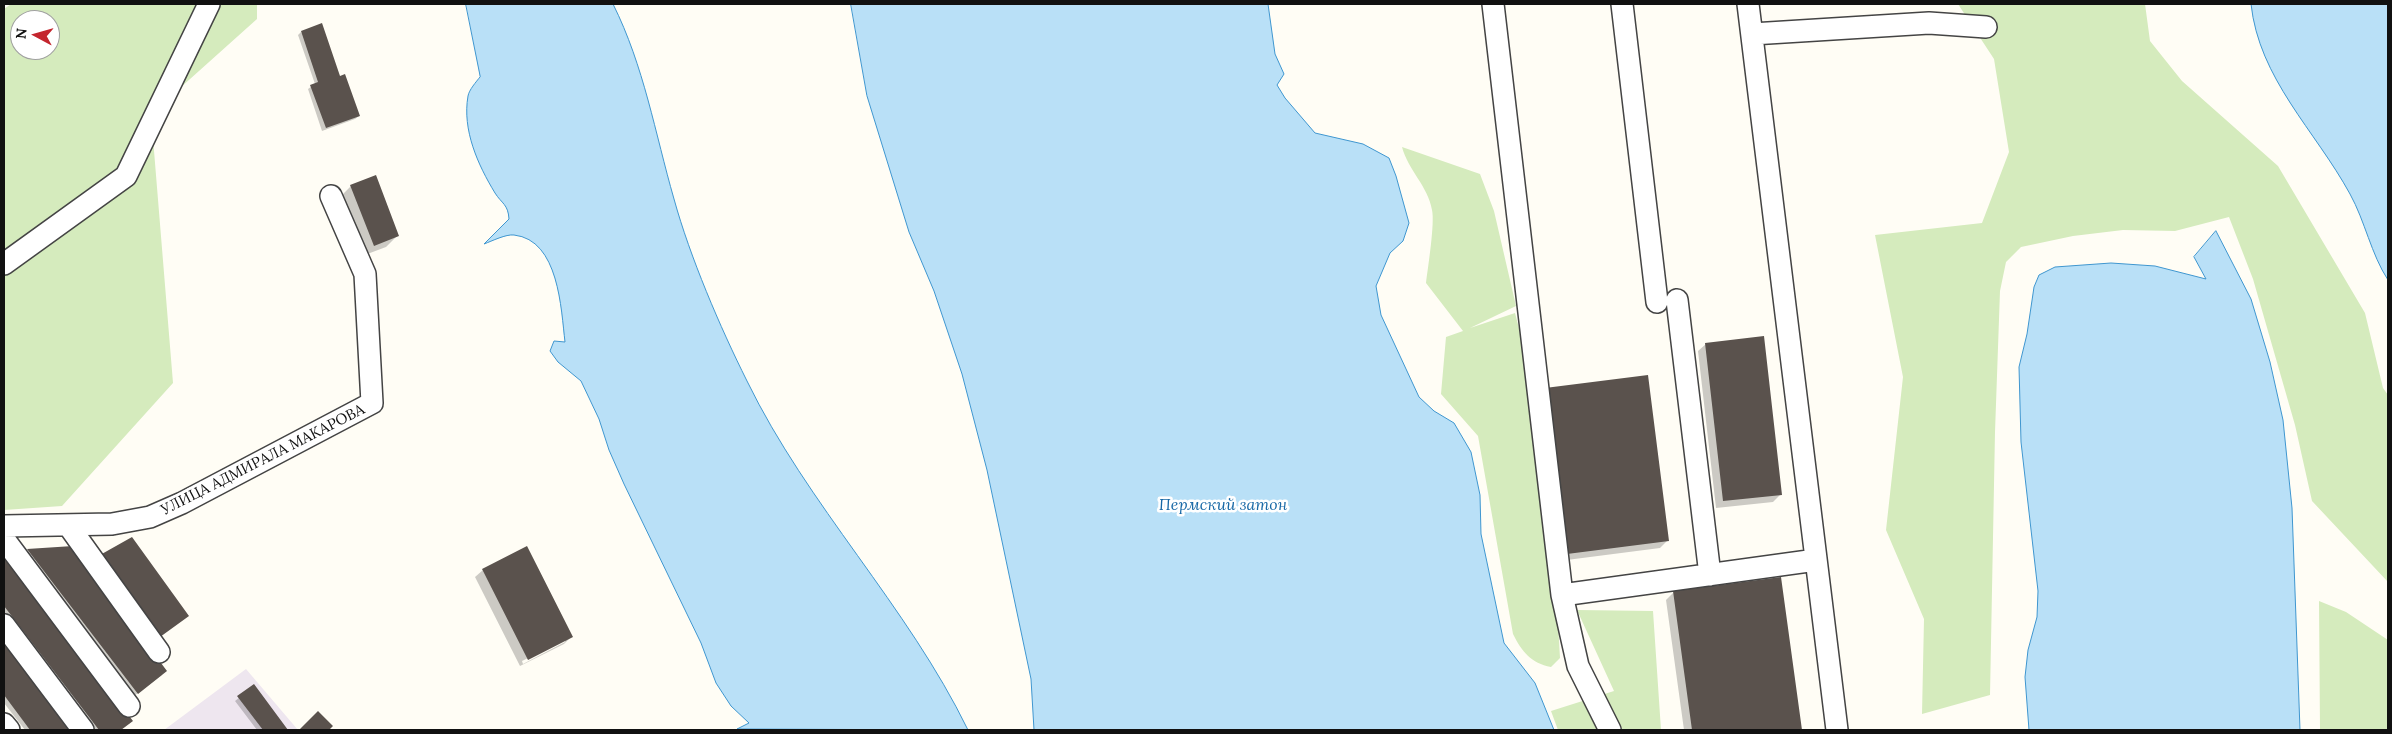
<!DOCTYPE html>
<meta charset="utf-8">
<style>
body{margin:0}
#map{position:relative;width:2392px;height:734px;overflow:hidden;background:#fffdf5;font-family:Lora,serif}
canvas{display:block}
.frame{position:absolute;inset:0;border:5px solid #111;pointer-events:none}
.north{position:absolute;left:10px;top:10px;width:50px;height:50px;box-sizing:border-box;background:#fff;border:1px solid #a0a0a0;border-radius:50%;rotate:276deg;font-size:14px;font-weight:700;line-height:20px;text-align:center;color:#111}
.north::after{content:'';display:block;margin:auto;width:18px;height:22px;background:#c4262e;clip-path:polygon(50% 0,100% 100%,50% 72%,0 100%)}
</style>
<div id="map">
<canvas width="2392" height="734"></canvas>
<div class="frame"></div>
<div class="north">N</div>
</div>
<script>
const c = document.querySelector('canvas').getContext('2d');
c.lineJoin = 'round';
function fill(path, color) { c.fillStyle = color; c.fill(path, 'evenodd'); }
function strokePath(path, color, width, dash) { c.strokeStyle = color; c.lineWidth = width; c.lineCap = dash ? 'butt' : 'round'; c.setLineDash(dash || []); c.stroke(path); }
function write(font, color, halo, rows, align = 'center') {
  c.font = font + ' Lora,serif'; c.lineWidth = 5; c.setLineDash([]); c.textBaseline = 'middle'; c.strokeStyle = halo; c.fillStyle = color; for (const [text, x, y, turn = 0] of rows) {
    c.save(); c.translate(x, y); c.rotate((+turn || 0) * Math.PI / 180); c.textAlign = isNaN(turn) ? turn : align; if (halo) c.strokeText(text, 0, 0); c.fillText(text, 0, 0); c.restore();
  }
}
const industrial = new Path2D(`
 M 246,669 L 298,730 L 164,730 Z`);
const green = new Path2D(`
 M 11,4 L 257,4 L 257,19 L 151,114 L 173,383 L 62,506 L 4,510 L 4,9 ZM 20,20 L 50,20 L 50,50 L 20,50 Z
 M 1958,4 L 2145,4 L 2150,41 L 2182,81 L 2278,166 L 2365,313 L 2383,388 L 2388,395 L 2388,582 L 2312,501 L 2295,425 L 2253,279 L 2229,217 L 2175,231 L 2123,230 L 2073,236 L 2021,247 L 2006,262 L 2000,291 L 1995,432 L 1990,695 L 1922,714 L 1924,619 L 1886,530 L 1903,377 L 1875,235 L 1982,223 L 2009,152 L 1994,59 Z
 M 1402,147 L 1480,174 L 1494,211 L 1516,306 L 1470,328 L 1515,313 L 1547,434 L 1560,658 L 1551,667 C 1531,663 1522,652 1513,634 L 1478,436 L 1441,394 L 1446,337 L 1463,331 L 1426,283 C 1428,267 1435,223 1432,210 C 1428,186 1408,170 1402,147 Z
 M 2319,601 L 2346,612 L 2388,640 L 2388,730 L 2320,730 Z
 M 1577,610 L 1653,611 L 1661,730 L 1558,730 L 1551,711 L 1614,691 Z`);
const water = new Path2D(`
 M 466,4 L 613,4 C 644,66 655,133 674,199 C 690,257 720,327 747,381 C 808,506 907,605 968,730 L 737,729 L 749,723 L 731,706 L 716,683 L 701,643 L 624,484 L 609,450 L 599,419 L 581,381 L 558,362 L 550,351 L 554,341 L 565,342 C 561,309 559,240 514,235 C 506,234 492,241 484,244 L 509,219 C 508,204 502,204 495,193 C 478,165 462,130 468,96 C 469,90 476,82 480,77 Z
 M 851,4 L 1268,4 L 1275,54 L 1284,74 L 1277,85 L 1285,98 L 1315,133 L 1363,144 L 1389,158 L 1396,176 L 1409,223 L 1403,241 L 1390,253 L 1376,286 L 1381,315 L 1419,397 L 1434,411 L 1454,423 L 1471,452 L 1480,495 L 1481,534 L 1504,643 L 1535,683 L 1554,730 L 1034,730 L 1031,679 L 987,470 L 962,374 L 934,291 L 909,232 L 867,96 Z
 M 2251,4 L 2388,4 L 2388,280 C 2371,254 2365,221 2350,194 C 2315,130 2259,79 2251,4 Z
 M 2216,231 L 2251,299 L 2270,362 L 2283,420 L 2292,508 L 2300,730 L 2029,730 L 2025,677 L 2028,650 L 2037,617 L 2038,591 L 2021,442 L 2019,367 L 2027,334 L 2034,287 L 2039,275 L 2055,267 L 2111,263 L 2155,266 L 2206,279 L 2194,257 Z`);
const shadow = new Path2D(`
 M 301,32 L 339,77 L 359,116 L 355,119 L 322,131 L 308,89 L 315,84 L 298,35 Z
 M 351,186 L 398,235 L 386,247 L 362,256 L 340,197 Z
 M 1706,344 L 1781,494 L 1773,502 L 1716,508 L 1698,351 Z
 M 1647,376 L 1668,540 L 1660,548 L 1559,561 Z
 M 28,550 L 162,675 L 134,696 L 25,553 Z
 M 4,556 L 128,724 L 120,730 L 94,730 L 4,613 Z
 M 483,570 L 572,636 L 564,644 L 520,666 L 475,577 ZM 565,640 L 565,642 L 523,664 L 522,661 Z
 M 1780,578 L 1800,730 L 1684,730 L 1666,600 L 1674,592 Z
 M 4,639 L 75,730 L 25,730 L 4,703 Z
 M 254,686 L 287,730 L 257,730 L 235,701 Z`);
const building = new Path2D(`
 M 322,23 L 340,76 L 345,74 L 360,116 L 326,128 L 310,85 L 318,82 L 301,31 Z
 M 376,175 L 399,236 L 374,246 L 350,185 Z
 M 1764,336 L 1782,495 L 1723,501 L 1705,343 Z
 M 1648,375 L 1669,541 L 1567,554 L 1545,388 Z
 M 132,537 L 189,616 L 160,637 L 100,555 Z
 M 73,546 L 167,671 L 138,694 L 27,549 Z
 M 527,546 L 573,637 L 528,660 L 482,569 Z
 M 4,554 L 133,721 L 121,730 L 99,730 L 4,606 Z
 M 1781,577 L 1802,730 L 1692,730 L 1673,591 Z
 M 4,636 L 78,730 L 30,730 L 4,695 Z
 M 254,684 L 288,730 L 263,730 L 237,696 Z
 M 318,711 L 333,726 L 329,730 L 299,730 Z`);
const minor = new Path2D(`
 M 1493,4 L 1562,595 L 1578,666 L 1610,730
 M 1622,4 L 1657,302
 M 1748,4 L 1837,730
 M 1752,34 L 1929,23 L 1986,27
 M 4,264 L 126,176 L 209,4
 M 1677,300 L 1710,575
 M 68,525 L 159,652
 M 4,526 L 112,524 L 150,517 L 182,503 L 372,403 L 365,274 L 331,196
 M 4,539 L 129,706
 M 1562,595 L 1816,560
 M 4,625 L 83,730
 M 4,724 L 9,730`);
const streetNames = [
 ["УЛИЦА АДМИРАЛА МАКАРОВА",263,460,-27]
];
const waterNames = [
 ["Пермский затон",1223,505]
];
fill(industrial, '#eee6ef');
fill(green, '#d5ebbd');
fill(water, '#b9e0f7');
strokePath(water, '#3f96cf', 1);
fill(shadow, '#0003');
fill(building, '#5a524d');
strokePath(minor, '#444', 24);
strokePath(minor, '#fff', 21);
write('15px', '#111', '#fff', streetNames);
write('italic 16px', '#1768a6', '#fff', waterNames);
</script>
